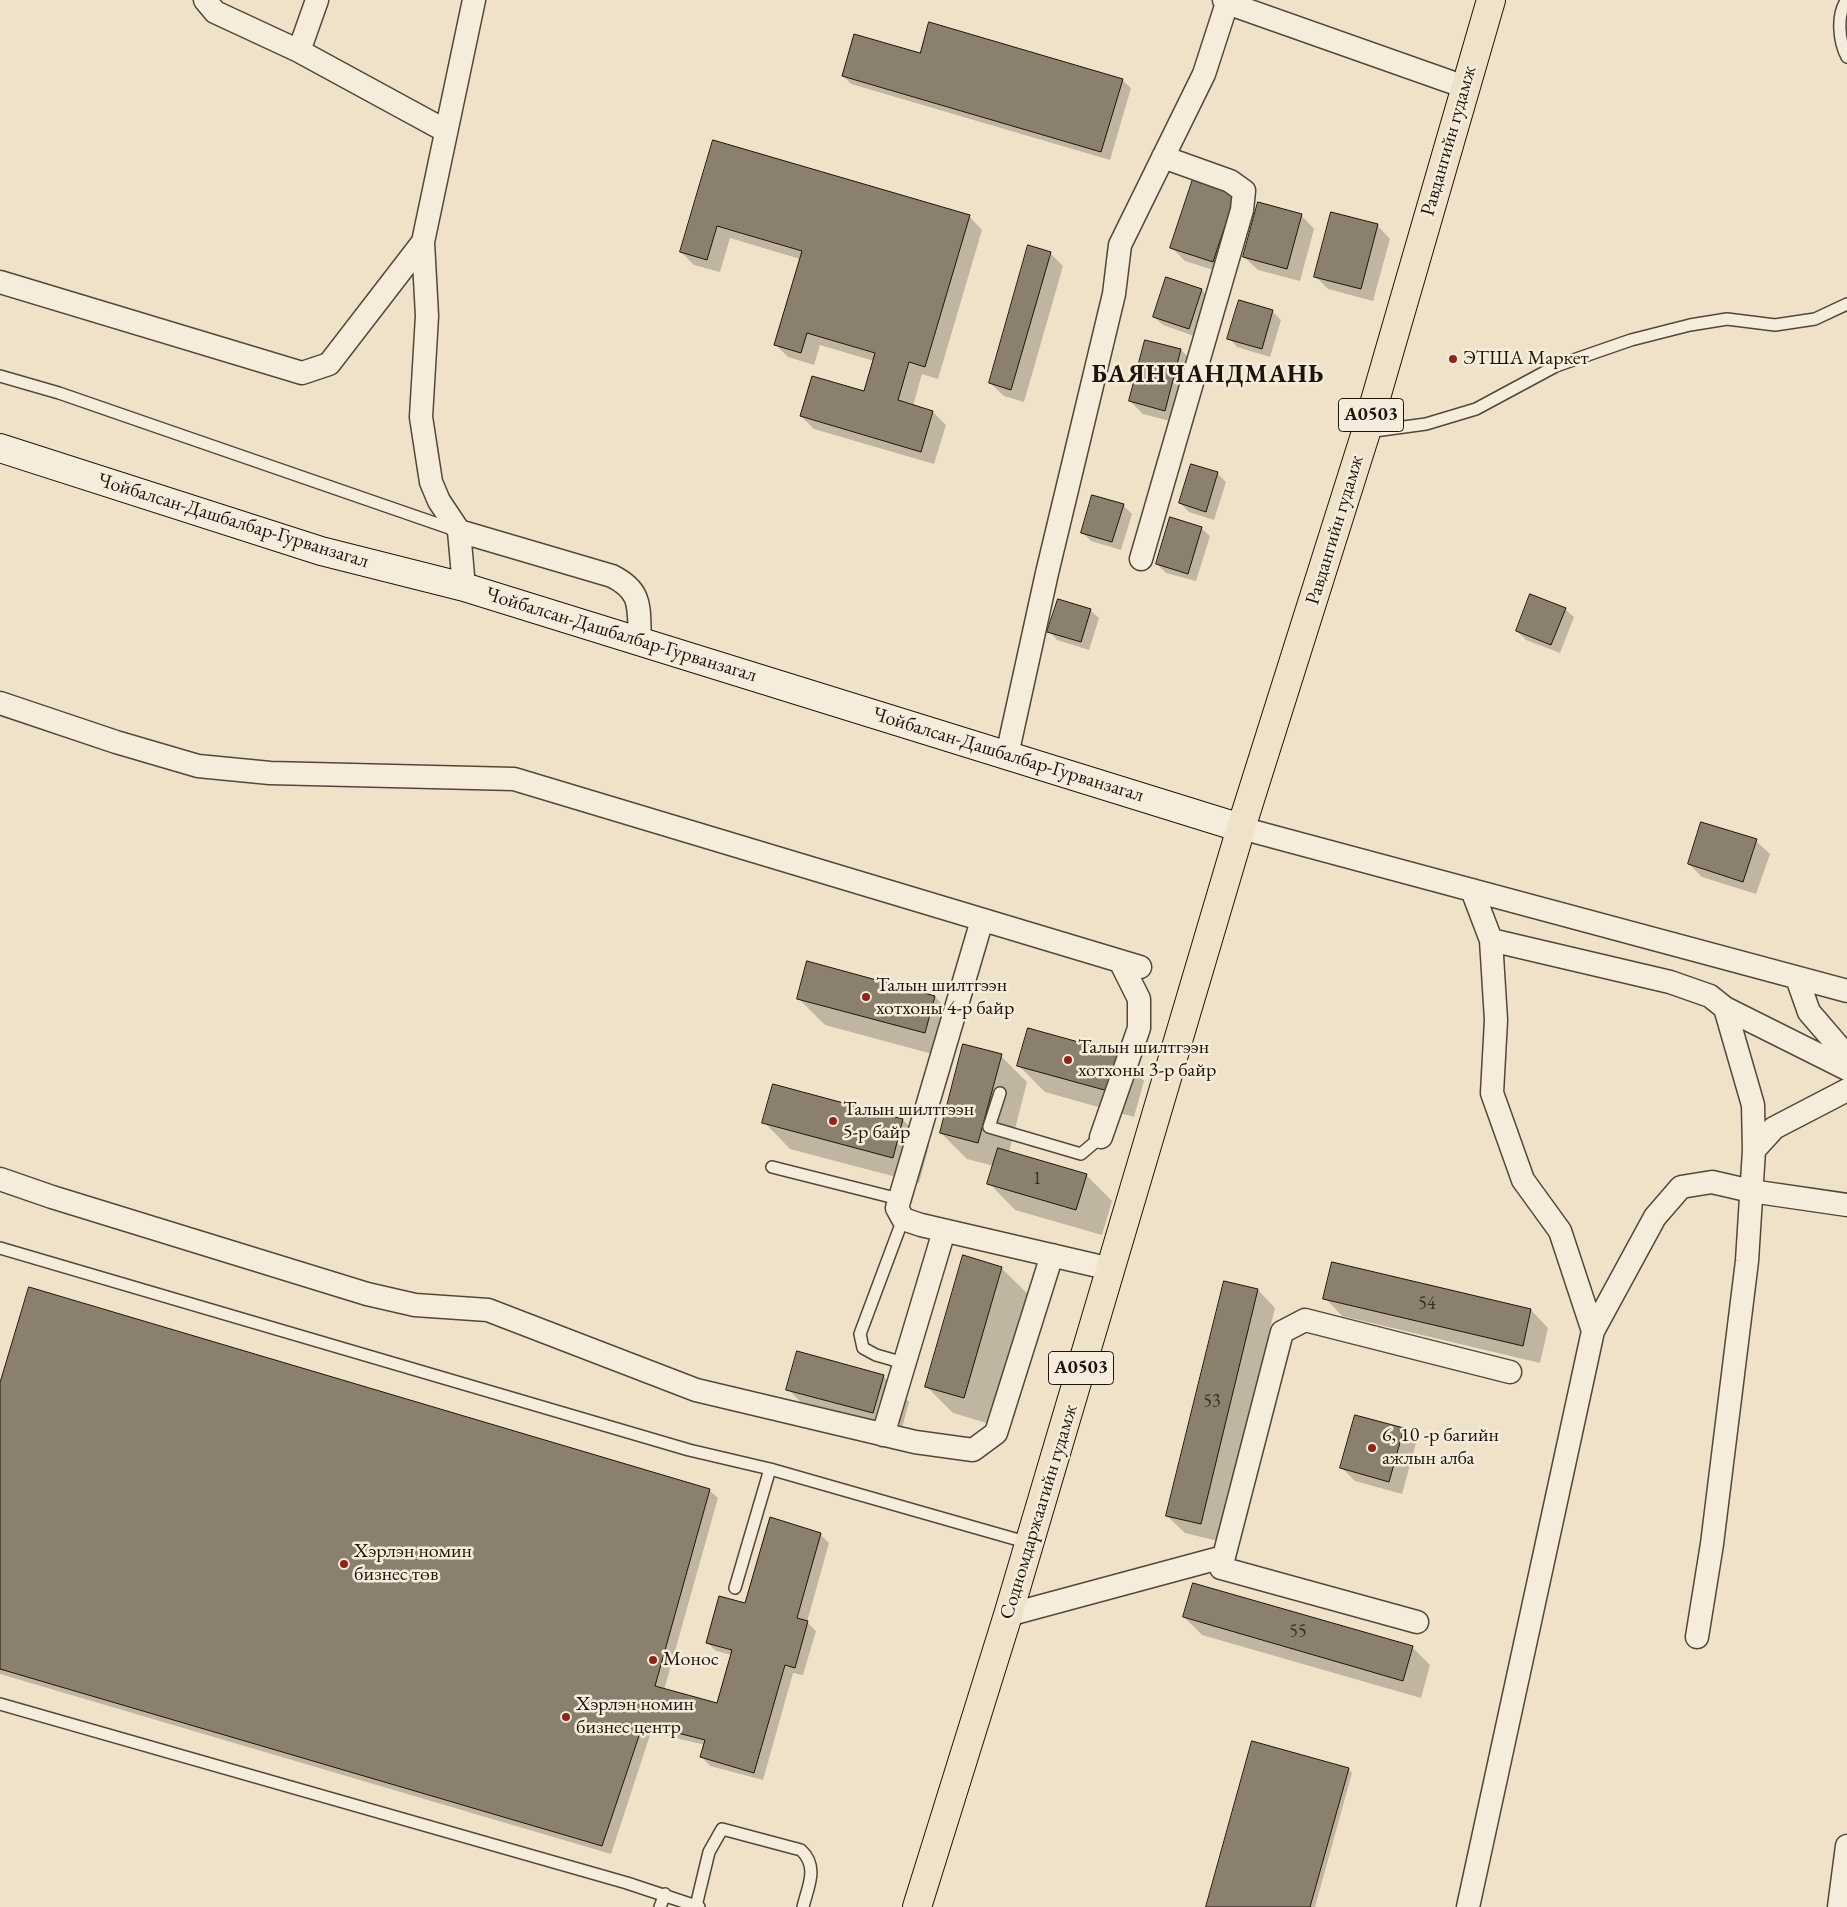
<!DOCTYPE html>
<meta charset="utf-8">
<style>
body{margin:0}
canvas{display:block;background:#f0e2c9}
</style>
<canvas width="1847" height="1907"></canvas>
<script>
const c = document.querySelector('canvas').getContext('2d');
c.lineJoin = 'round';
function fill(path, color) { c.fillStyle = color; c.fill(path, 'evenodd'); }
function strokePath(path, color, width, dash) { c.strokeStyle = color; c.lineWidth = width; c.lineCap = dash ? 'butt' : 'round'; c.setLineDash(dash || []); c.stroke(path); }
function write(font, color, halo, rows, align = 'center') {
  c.font = font + ' "EB Garamond",serif'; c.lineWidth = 5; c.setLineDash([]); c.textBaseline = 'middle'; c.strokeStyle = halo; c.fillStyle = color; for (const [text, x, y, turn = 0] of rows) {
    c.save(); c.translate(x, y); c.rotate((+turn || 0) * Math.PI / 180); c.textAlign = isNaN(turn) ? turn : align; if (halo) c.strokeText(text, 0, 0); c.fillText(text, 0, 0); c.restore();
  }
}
const shadow = new Path2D(`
 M 921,54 L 1122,80 L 1131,88 L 1110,160 L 851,84 L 843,76 Z
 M 714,141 L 969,216 L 982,230 L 938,379 L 922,374 L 913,406 L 933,412 L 946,425 L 934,464 L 814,429 L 801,416 L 865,393 L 874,361 L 820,345 L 814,365 L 788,357 L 775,344 L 800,259 L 730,238 L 720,272 L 694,265 L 681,252 Z
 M 1235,194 L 1226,274 L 1185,261 L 1172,248 Z
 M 1301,215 L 1314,229 L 1300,281 L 1258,270 L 1244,257 Z
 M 1377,225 L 1390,239 L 1373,301 L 1328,289 L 1315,276 Z
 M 1050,253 L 1063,266 L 1024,402 L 1004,396 L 990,383 Z
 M 1167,279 L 1202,290 L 1210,299 L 1197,337 L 1163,325 L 1154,317 Z
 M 1272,311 L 1281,320 L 1270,357 L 1237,347 L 1229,338 Z
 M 1146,341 L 1181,350 L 1194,363 L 1178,423 L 1143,414 L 1130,401 Z
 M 1217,473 L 1226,482 L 1214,520 L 1189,512 L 1180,503 Z
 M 1123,505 L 1132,514 L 1121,550 L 1091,541 L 1082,532 Z
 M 1201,528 L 1210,536 L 1196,581 L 1166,573 L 1157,564 Z
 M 1565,609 L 1574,617 L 1560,653 L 1526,640 L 1517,631 Z
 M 1090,610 L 1099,618 L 1089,650 L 1057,640 L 1049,631 Z
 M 1756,841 L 1770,854 L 1756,894 L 1702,877 L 1689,864 Z
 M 935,997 L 961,1023 L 951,1059 L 825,1025 L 798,998 Z
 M 1029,1029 L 1118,1055 L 1144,1081 L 1134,1117 L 1045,1092 L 1018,1065 Z
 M 1001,1056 L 1027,1082 L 1009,1152 L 1086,1175 L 1112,1201 L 1102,1235 L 1015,1210 L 989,1183 L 994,1166 L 967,1159 L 941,1133 Z
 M 774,1086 L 903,1120 L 929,1146 L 919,1183 L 790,1149 L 764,1122 Z
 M 1333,1263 L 1531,1310 L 1548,1328 L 1540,1363 L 1342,1316 L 1325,1298 Z
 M 1001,1268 L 1028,1294 L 990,1424 L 953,1413 L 927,1387 Z
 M 1258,1290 L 1275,1308 L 1218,1541 L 1185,1533 L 1167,1516 Z
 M 883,1376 L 909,1402 L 899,1439 L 814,1416 L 788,1389 Z
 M 0,1387 L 709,1490 L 718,1498 L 664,1690 L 718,1704 L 732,1655 L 716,1651 L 707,1642 L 820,1534 L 829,1543 L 807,1622 L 816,1631 L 803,1675 L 793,1673 L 763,1780 L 710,1766 L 702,1757 L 705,1745 L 651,1732 L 611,1854 L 0,1674 Z
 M 1403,1430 L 1416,1443 L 1402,1494 L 1355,1481 L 1342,1468 Z
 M 1184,1617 L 1413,1648 L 1430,1665 L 1421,1698 L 1202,1635 Z
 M 1348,1769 L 1352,1773 L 1315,1907 L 1207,1907 Z`);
const building = new Path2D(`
 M 929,22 L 1123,79 L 1101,152 L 842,76 L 854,34 L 920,53 Z
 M 713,140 L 970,215 L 925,367 L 909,362 L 898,400 L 933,411 L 921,452 L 800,416 L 812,376 L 864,391 L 875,353 L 807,333 L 801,353 L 774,345 L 802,251 L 717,226 L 707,260 L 680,252 Z
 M 1193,179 L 1236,193 L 1213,262 L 1170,248 Z
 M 1258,202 L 1302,214 L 1287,269 L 1243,257 Z
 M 1331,212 L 1378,224 L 1361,289 L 1314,277 Z
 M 1028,245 L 1051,252 L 1011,390 L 989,383 Z
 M 1166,277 L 1202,289 L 1189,329 L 1153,317 Z
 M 1239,300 L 1273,310 L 1262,349 L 1227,339 Z
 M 1145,340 L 1181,349 L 1165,411 L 1129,401 Z
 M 1191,464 L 1218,472 L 1206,512 L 1179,503 Z
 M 1092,495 L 1124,504 L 1112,542 L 1081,533 Z
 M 1170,517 L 1202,527 L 1188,574 L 1156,564 Z
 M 1530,594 L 1566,608 L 1551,645 L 1516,631 Z
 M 1058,599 L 1091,609 L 1081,642 L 1047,632 Z
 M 1701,822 L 1757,839 L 1743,882 L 1688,864 Z
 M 807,961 L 935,996 L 925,1033 L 797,999 Z
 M 1028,1028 L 1118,1053 L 1108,1091 L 1017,1066 Z
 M 963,1044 L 1002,1054 L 978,1143 L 940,1133 Z
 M 773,1084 L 903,1119 L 893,1158 L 762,1123 Z
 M 998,1148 L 1087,1174 L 1076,1210 L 987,1184 Z
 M 963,1255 L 1002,1267 L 964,1398 L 925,1387 Z
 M 1332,1262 L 1531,1309 L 1523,1346 L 1323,1299 Z
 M 1224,1281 L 1258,1289 L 1201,1524 L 1166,1516 Z
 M 29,1287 L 710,1489 L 655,1686 L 717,1703 L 732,1650 L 706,1643 L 719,1596 L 745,1603 L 770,1517 L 821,1533 L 797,1618 L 808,1621 L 795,1668 L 785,1665 L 754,1773 L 700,1757 L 705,1740 L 643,1724 L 602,1846 L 0,1669 L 0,1383 Z
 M 797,1351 L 884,1375 L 873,1413 L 786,1390 Z
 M 1355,1415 L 1404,1428 L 1389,1482 L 1340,1468 Z
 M 1193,1583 L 1413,1646 L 1403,1681 L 1183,1617 Z
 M 1252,1741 L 1349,1768 L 1310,1907 L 1206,1907 Z`);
const lane = new Path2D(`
 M 1847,0 C 1836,14 1839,42 1847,57
 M 0,376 L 59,393 L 455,530
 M 1367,432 L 1426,424 L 1476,409 L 1556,366 L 1631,340 L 1690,325 L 1727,319 L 1775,325 L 1815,319 L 1847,304
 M 1000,1093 L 989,1127 L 1081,1154 L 1101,1137
 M 772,1167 L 899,1199
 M 903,1219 L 860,1334 L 863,1348 L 876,1355 L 904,1363
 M 0,1248 L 689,1450 L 770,1469 L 1029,1543
 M 735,1588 L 770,1469
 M 0,1704 L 627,1883 L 699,1907
 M 696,1906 L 709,1852 L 722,1829 L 801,1850 C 819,1867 808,1886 803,1907
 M 660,1907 L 665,1894`);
const street = new Path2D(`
 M 205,0 L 215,12 L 299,51 L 446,131
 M 1224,0 L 1227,3 L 1465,87
 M 299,51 L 317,0
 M 423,242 L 427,316 L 421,417 L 431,482 L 439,501 L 459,531 L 464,587
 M 0,282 L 302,373 L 329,364 L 423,242 L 474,0
 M 459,531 L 612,576 C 644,592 638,609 640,641
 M 1141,559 L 1242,210 L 1244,191 L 1230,181 L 1163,157
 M 0,703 L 116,742 L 198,766 L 270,773 L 514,779 L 1140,967
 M 1007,755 L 1047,573 L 1114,294 L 1120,245 L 1204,74 L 1227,3
 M 1241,828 L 1847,991
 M 1472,890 L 1491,940 L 1496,1020 L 1492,1093 L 1523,1180 L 1560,1231 L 1593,1331
 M 982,920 L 897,1208 L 903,1219 L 921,1225 L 1111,1269
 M 1491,940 L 1670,982 L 1710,996 L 1725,1008 L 1753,1105 L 1754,1150
 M 1797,978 L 1809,1012 L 1847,1056
 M 1725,1008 L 1847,1069
 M 1101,1137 L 1139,1028 L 1139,999 L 1120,961
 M 0,1179 L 52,1197 L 367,1294 L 415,1305 L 488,1310 L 696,1390 L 915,1442 L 973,1450 L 996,1433 L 1052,1255
 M 883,1435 L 944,1231
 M 1008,1615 L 1223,1557
 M 1417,1622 L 1221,1568 L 1282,1332 L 1305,1320 L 1510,1372
 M 1697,1637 L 1712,1544 L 1747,1261 L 1754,1150 L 1774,1128 L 1847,1090
 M 1468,1907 L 1593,1331 L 1655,1217 L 1681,1187 L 1712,1182 L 1751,1191 L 1847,1205
 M 1839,1907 L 1847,1846`);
const secondary = new Path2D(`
 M 0,448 L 321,551 L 464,587 L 1241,828`);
const primary = new Path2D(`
 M 917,1907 L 1008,1615 L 1241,828 L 1366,432 L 1491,0`);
const markers = [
 [1453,359,5,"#8f2418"],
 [866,997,5,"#8f2418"],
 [1068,1060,5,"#8f2418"],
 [833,1121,5,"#8f2418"],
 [1372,1448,5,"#8f2418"],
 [344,1564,5,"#8f2418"],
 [653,1660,5,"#8f2418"],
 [566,1717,5,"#8f2418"]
];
const numberNames = [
 ["1",1037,1179],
 ["54",1427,1304],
 ["53",1212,1402],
 ["55",1298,1632]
];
const shields = [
 [1371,415,65],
 [1081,1368,65]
];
const shieldNames = [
 ["A0503",1371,415],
 ["A0503",1081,1368]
];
const streetNames = [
 ["Равдангийн гудамж",1449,141,-74],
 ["Чойбалсан-Дашбалбар-Гурванзагал",233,521,17],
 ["Равдангийн гудамж",1335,530,-73],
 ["Чойбалсан-Дашбалбар-Гурванзагал",621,635,17],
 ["Чойбалсан-Дашбалбар-Гурванзагал",1008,755,17],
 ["Содномдаржаагийн гудамж",1039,1512,-73]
];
const poiNames = [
 ["ЭТША Маркет",1463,359],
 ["Талын шилтгээн",876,986],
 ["хотхоны 4-р байр",876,1009],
 ["Талын шилтгээн",1078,1048],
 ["хотхоны 3-р байр",1078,1071],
 ["Талын шилтгээн",843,1110],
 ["5-р байр",843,1133],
 ["6, 10 -р багийн",1382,1436],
 ["ажлын алба",1382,1459],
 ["Хэрлэн номин",354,1552],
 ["бизнес төв",354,1575],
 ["Монос",663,1660],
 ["Хэрлэн номин",576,1705],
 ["бизнес центр",576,1728]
];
const districtNames = [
 ["БАЯНЧАНДМАНЬ",1208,375]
];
fill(shadow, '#0003');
fill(building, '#8b806d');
strokePath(building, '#1e150a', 1);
strokePath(lane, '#52483a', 14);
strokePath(street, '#52483a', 25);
strokePath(secondary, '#1e150a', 30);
strokePath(primary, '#1e150a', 30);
strokePath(lane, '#f5ecdc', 11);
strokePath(street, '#f5ecdc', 22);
strokePath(secondary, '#f5ecdc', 28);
strokePath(primary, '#f0e2c9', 28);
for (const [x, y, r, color] of markers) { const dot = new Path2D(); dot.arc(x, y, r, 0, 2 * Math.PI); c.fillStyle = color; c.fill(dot); strokePath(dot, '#f5ecdc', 2); }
write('18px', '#393023', null, numberNames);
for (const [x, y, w] of shields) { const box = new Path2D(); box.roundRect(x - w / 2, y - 16.5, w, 33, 4); c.fillStyle = '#f5ecdc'; c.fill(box); strokePath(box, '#1e150a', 1); }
write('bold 19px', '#1e150a', null, shieldNames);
write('20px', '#1e150a', '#f5ecdc', streetNames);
write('20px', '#1e150a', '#f5ecdc', poiNames, 'left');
c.letterSpacing = '1px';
write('bold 25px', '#1e150a', '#f5ecdc', districtNames);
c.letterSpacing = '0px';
</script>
